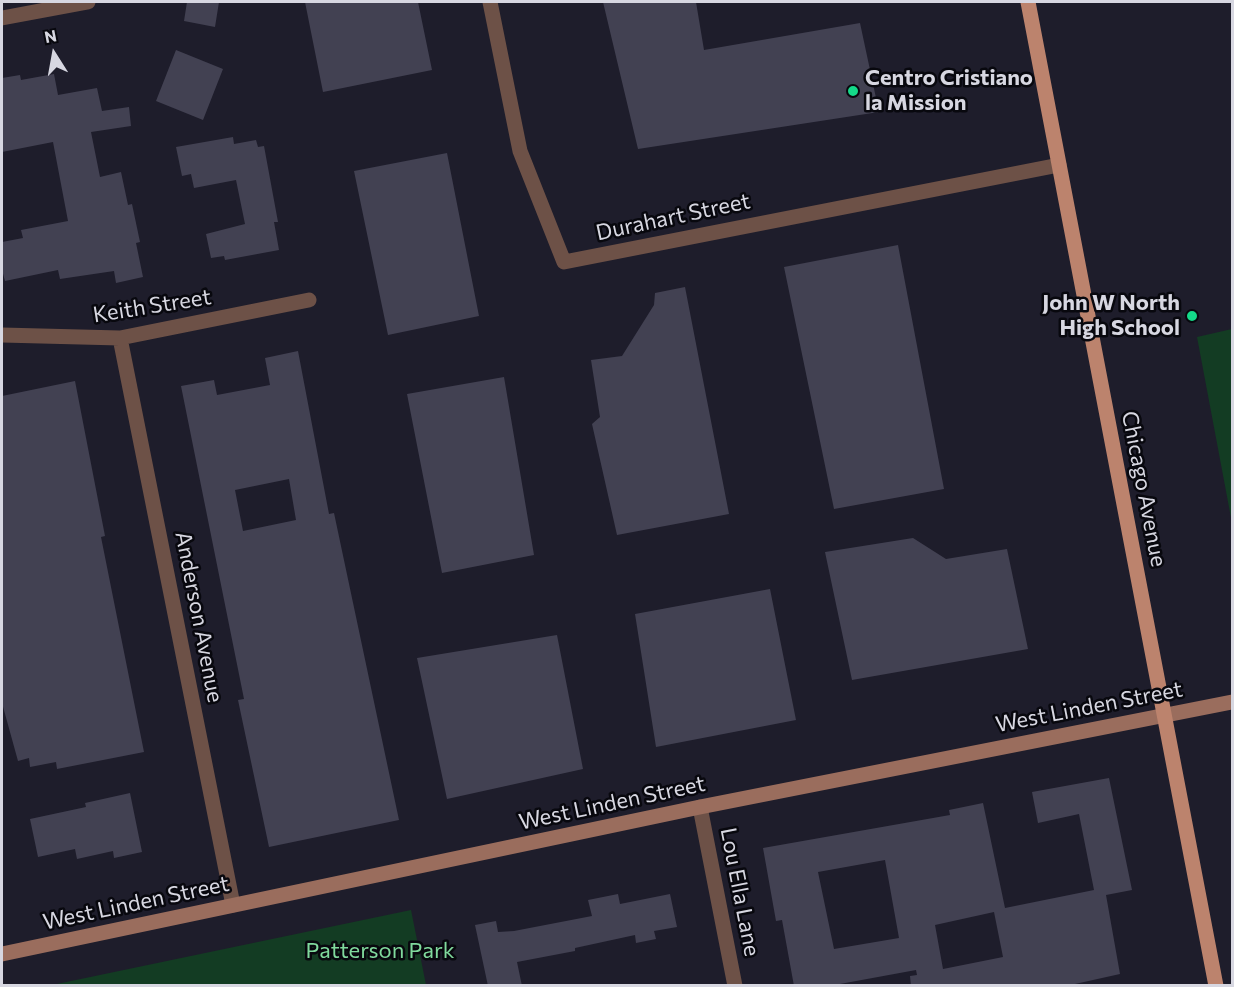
<!DOCTYPE html>
<style>
body{margin:0}
#map{position:relative;width:1234px;height:987px;overflow:hidden;background:#1e1d2b;font-family:Commissioner,sans-serif}
canvas{display:block}
.frame{position:absolute;inset:0;border:3px solid #d7d7e1;pointer-events:none}
.north{position:absolute;left:24px;top:24px;width:60px;height:60px;-webkit-text-stroke:4px #08080e;paint-order:stroke;rotate:349deg;font-size:16px;font-weight:700;line-height:24px;text-align:center;color:#d7d7e1}
.north::after{content:'';display:block;margin:auto;width:21px;height:27px;background:#d7d7e1;clip-path:polygon(50% 0,100% 100%,50% 72%,0 100%)}
</style>
<div id="map">
<canvas width="1234" height="987"></canvas>
<div class="frame"></div>
<div class="north">N</div>
</div>
<script>
const c = document.querySelector('canvas').getContext('2d');
c.lineJoin = 'round';
function fill(path, color) { c.fillStyle = color; c.fill(path, 'evenodd'); }
function strokePath(path, color, width, dash) { c.strokeStyle = color; c.lineWidth = width; c.lineCap = dash ? 'butt' : 'round'; c.setLineDash(dash || []); c.stroke(path); }
function write(font, color, halo, rows, align = 'center') {
  c.font = font + ' Commissioner,sans-serif'; c.lineWidth = 5; c.setLineDash([]); c.textBaseline = 'middle'; c.strokeStyle = halo; c.fillStyle = color; for (const [text, x, y, turn = 0] of rows) {
    c.save(); c.translate(x, y); c.rotate((+turn || 0) * Math.PI / 180); c.textAlign = isNaN(turn) ? turn : align; if (halo) c.strokeText(text, 0, 0); c.fillText(text, 0, 0); c.restore();
  }
}
const green = new Path2D(`
 M 1232,329 L 1232,523 L 1197,337 Z
 M 411,910 L 426,985 L 52,985 Z`);
const building = new Path2D(`
 M 187,2 L 219,2 L 215,27 L 184,21 Z
 M 305,2 L 418,2 L 432,70 L 323,92 Z
 M 603,2 L 696,2 L 704,50 L 860,23 L 879,112 L 638,149 Z
 M 176,50 L 223,69 L 203,120 L 156,101 Z
 M 54,74 L 58,95 L 97,88 L 102,111 L 129,107 L 131,126 L 91,132 L 100,177 L 121,172 L 128,205 L 132,204 L 140,242 L 136,243 L 143,277 L 116,283 L 114,271 L 60,279 L 58,270 L 5,281 L 2,270 L 2,242 L 23,238 L 21,230 L 68,221 L 53,142 L 2,152 L 2,78 L 20,75 L 21,80 Z
 M 233,137 L 234,144 L 256,140 L 258,147 L 264,146 L 278,222 L 274,222 L 279,250 L 225,260 L 224,256 L 211,258 L 206,234 L 245,224 L 236,180 L 194,188 L 191,174 L 182,176 L 176,147 Z
 M 447,153 L 479,316 L 388,335 L 354,171 Z
 M 898,245 L 944,489 L 834,509 L 784,267 Z
 M 685,287 L 729,514 L 617,535 L 592,424 L 600,417 L 591,360 L 622,356 L 654,305 L 655,293 Z
 M 298,351 L 329,514 L 334,513 L 399,820 L 269,847 L 238,700 L 244,699 L 181,386 L 214,380 L 217,395 L 270,385 L 265,358 ZM 289,479 L 296,520 L 243,531 L 235,490 Z
 M 504,377 L 534,555 L 442,573 L 407,394 Z
 M 75,381 L 105,536 L 101,537 L 144,752 L 57,769 L 56,762 L 30,767 L 29,758 L 18,761 L 2,703 L 2,396 Z
 M 913,538 L 946,559 L 1007,549 L 1028,649 L 852,680 L 825,552 Z
 M 770,589 L 796,720 L 656,747 L 635,614 Z
 M 557,635 L 583,769 L 447,799 L 417,658 Z
 M 1109,778 L 1132,890 L 1106,895 L 1120,974 L 1066,986 L 911,986 L 910,976 L 917,975 L 916,970 L 829,986 L 794,986 L 782,920 L 776,921 L 763,848 L 950,815 L 949,810 L 983,803 L 1005,908 L 1094,890 L 1079,814 L 1038,823 L 1032,792 ZM 885,860 L 899,938 L 834,949 L 818,872 ZM 994,912 L 1003,957 L 943,969 L 935,925 Z
 M 130,793 L 142,852 L 114,858 L 113,851 L 77,859 L 75,849 L 38,857 L 30,819 L 86,807 L 85,803 Z
 M 618,894 L 620,904 L 670,894 L 677,927 L 654,931 L 656,939 L 636,943 L 635,935 L 575,948 L 575,951 L 517,962 L 522,986 L 488,986 L 475,925 L 496,921 L 498,932 L 514,931 L 592,916 L 588,900 Z`);
const street = new Path2D(`
 M 490,2 L 520,151 L 564,262 L 1059,165
 M 2,18 L 88,2
 M 2,335 L 120,338 L 309,300
 M 120,338 L 233,905
 M 700,807 L 735,986`);
const secondary = new Path2D(`
 M 2,954 L 700,807 L 1232,702`);
const primary = new Path2D(`
 M 1028,2 L 1216,986`);
const markers = [
 [853,91,6,"#14d989"],
 [1192,316,6,"#14d989"]
];
const poiNames = [
 ["Centro Cristiano",865,78],
 ["la Mission",865,103],
 ["John W North",1180,303,"right"],
 ["High School",1180,328,"right"]
];
const streetNames = [
 ["Durahart Street",673,217,-12],
 ["Keith Street",152,306,-9],
 ["Chicago Avenue",1144,489,79],
 ["Anderson Avenue",199,617,79],
 ["West Linden Street",1089,707,-11],
 ["West Linden Street",612,803,-12],
 ["Lou Ella Lane",740,892,79],
 ["West Linden Street",136,903,-12]
];
const parkNames = [
 ["Patterson Park",380,951]
];
fill(green, '#133c23');
fill(building, '#424152');
strokePath(street, '#6d5147', 15);
strokePath(secondary, '#9a6d5d', 15);
strokePath(primary, '#bc836d', 15);
for (const [x, y, r, color] of markers) { const dot = new Path2D(); dot.arc(x, y, r, 0, 2 * Math.PI); c.fillStyle = color; c.fill(dot); strokePath(dot, '#08080e', 2); }
write('bold 22px', '#d7d7e1', '#08080e', poiNames, 'left');
write('22px', '#d7d7e1', '#08080e', streetNames);
write('22px', '#80da9d', '#08080e', parkNames);
</script>
